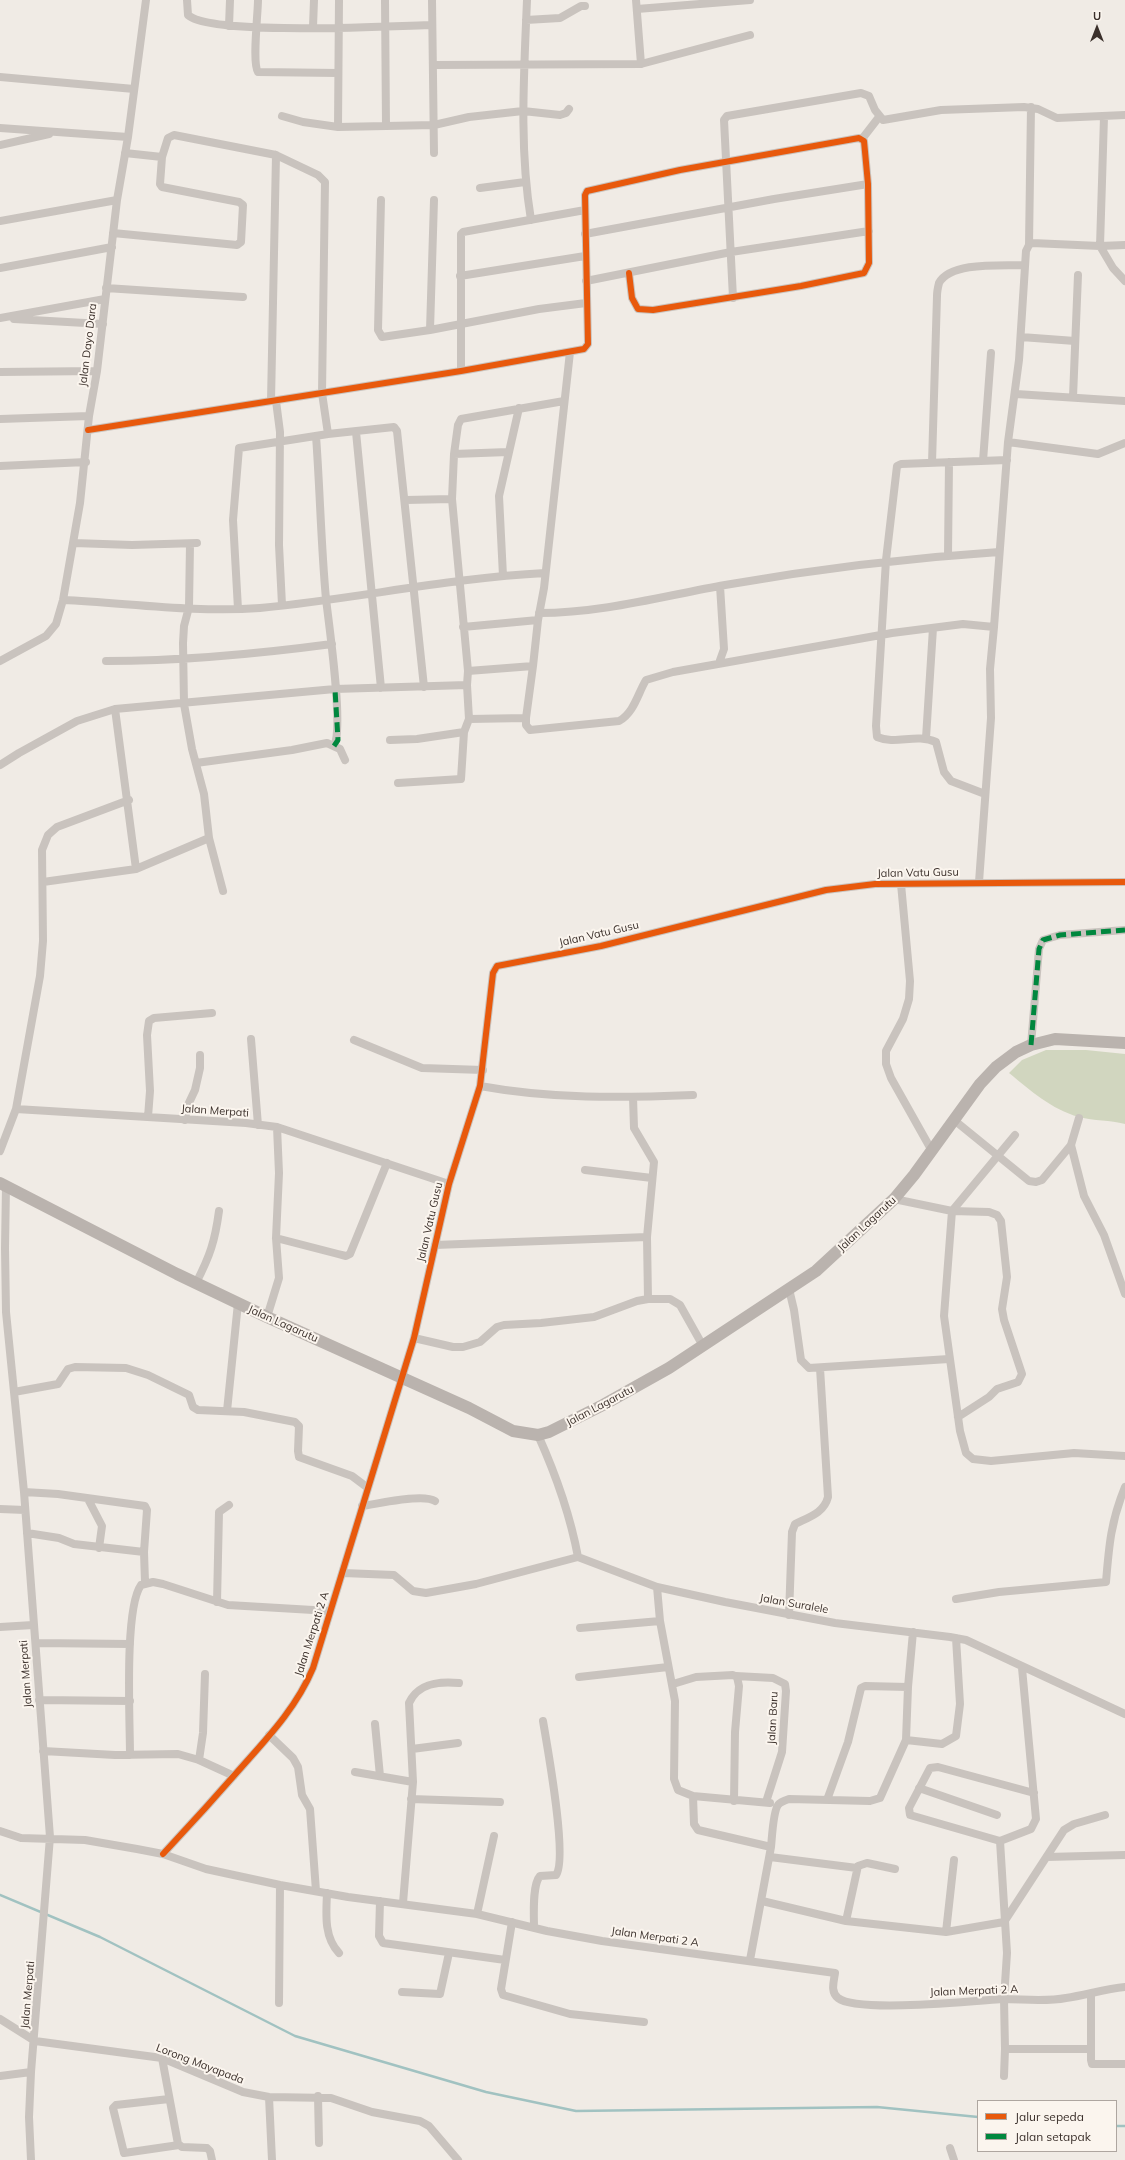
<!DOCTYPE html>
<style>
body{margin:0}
#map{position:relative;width:1125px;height:2160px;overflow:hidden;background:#f0ebe5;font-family:Mulish,sans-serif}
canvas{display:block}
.legend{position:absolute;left:977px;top:2100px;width:140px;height:52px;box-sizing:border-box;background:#fbf5ee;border:1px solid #aea6a0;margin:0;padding:5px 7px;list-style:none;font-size:12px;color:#3b302b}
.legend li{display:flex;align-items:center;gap:8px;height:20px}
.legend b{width:20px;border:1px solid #aea6a0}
.north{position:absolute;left:1077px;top:8px;width:40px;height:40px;-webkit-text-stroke:3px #fbf5ee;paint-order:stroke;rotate:0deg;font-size:11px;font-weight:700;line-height:16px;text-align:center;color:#3b302b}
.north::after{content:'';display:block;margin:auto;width:14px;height:18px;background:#3b302b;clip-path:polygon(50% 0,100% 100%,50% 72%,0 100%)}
</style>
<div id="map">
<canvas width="1125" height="2160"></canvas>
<ul class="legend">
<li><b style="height:5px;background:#e8590c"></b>Jalur sepeda</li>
<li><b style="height:5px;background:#00873e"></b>Jalan setapak</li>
</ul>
<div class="north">U</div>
</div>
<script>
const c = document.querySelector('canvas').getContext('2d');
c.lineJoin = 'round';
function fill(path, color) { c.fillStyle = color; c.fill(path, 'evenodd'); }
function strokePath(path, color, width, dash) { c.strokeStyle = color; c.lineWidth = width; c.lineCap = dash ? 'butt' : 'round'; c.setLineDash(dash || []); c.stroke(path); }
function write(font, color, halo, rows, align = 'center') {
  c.font = font + ' Mulish,sans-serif'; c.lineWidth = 4; c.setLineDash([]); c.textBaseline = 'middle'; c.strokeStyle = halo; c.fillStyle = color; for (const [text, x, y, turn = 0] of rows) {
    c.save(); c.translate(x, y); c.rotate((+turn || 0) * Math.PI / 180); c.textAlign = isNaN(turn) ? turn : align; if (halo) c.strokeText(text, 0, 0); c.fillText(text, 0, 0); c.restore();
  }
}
const green = new Path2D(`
 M 1046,1050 L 1086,1050 L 1125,1054 L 1125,1124 C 1110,1120 1094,1121 1079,1117 C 1051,1109 1031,1091 1009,1073 L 1022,1060 Z`);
const stream = new Path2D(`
 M 0,1895 L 100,1937 L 295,2036 L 486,2092 L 576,2111 L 877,2107 L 978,2117
 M 1116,2126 L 1125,2126`);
const street = new Path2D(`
 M 187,0 L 188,15 C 210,36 393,26 432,25
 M 258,0 C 258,13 252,64 258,72 L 338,73
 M 385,0 L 386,126
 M 432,0 L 434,153
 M 527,0 C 524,74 519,147 531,220
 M 636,0 L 641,64
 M 637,9 L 750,0
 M 526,20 L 560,18 L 581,6 L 585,6
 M 229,26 L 230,0
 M 313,27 L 314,0
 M 434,65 L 641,64 L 750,35
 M 0,77 L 134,89
 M 282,116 L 303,122 L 338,127 L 434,125 L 469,117 L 523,111 L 560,115 L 566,113 L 569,109
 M 1104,117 L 1100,246 L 1113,268 L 1125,281
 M 338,127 L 339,0
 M 0,128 L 128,137
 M 862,139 L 879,117
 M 0,145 L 49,134
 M 125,153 L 162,157 L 168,138 L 174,135 L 276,155 L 271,401
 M 276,155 L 318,175 L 325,182 L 322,393 L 328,434
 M 480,188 L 525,182
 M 381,200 L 378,330 L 382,337 L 430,330 L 434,200
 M 0,221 L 117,200
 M 113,233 L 237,245 L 241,242 L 243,205 L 239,202 L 162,187 L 160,184 L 162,157
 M 585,234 L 774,199 L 868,184
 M 1029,245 L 1032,243 L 1100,246 L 1125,245
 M 0,268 L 112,247
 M 460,276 L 585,256
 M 586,281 L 731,252 L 869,231
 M 106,288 L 243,297
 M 733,298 L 724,120 L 727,116 L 861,93 L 869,96 L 875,110 L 883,120 L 941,110 L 1024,107 L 1038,109 L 1057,118 L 1125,115
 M 0,318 L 105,299
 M 14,319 L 103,324
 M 430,330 L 539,309 L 586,303
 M 1021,337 L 1075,341
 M 461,371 L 461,234 L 463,232 L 585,210
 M 0,372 L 97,371
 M 1016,394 L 1125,401
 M 1073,397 L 1078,275
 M 276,401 L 280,432 L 279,545 L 282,605
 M 0,419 L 89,416
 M 88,430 L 461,371 L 584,349 L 588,344 L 585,195 L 587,191 L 680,170 L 859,138 L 864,141 L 868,184 L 869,263 L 864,273 L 801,286 L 653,310 L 638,309 L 632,298 L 629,273
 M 356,432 L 381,688
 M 316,436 C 320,490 321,545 326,599 C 329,625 344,728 334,746
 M 1008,442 L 1098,454 L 1125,443
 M 454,454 L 508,452
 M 983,461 L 991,353
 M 932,463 L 937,296 C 937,292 938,287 939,283 C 951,261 1003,266 1025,265
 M 0,466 L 86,462
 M 406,500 L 452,499
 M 74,543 L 132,545 L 197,543
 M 190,544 L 189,607 L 184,626 L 183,643 L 184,704 L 192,749 L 204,794 L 209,838 L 223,891
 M 948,555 L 949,462
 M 503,576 L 499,496 L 519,408
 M 63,600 C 128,603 196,613 260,608 C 355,599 449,578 545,573
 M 238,609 L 233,520 L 239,448 L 328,434 L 394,427 L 397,431 L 424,687
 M 539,613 C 602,613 663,596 725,585 C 816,569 907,558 999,552
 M 463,627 L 538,620
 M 0,661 L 46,636 L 56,624 L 63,600 L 80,503 L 89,416 L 97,371 L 117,200 L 128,137 L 146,0
 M 106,661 C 182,661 257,654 332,644
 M 719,663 L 724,649 L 720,586
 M 533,666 L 526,718 L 526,725 L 530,730 L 619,721 C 634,713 638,693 646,680 L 673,672 L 892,633 L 963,624 L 994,627 L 1008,442 L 1019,360 L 1026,251 L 1029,245 L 1031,107
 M 468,671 L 533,666 L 538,620 L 544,588 L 570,352
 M 115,709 L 136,869
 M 469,719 L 526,718
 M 926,738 L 933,628
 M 390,740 L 417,739 L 464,732 L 469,719 L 467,685
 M 196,763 L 292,750 L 327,743 L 340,749 L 345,760
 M 0,765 L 19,753 L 77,721 L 115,709 L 335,689 L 467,685 L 468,671 L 452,499 L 454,454 L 458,425 L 461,419 L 564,401
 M 398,783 L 461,779 L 464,732
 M 985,794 L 951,781 L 944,772 L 936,742 C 916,733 896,745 877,737 L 876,726 L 886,560 L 897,466 L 901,464 L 1007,460
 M 43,882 L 136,869 L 209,838
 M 979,882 L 991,718 L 990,669 L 994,627
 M 901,884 L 910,981 L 909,999 L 903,1019 L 886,1051 L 886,1064 L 891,1078 L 932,1151
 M 251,1039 L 258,1125
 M 354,1040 L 422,1068 L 483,1070
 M 1031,1045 L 1039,949 L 1043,940 L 1060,935 L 1125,930
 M 480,1086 C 551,1099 621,1098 693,1095
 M 16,1109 L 40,976 L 43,941 L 42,850 L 48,835 L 57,827 L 129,800
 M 148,1117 L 150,1091 L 147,1035 L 149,1021 L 154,1018 L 212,1013
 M 185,1120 L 187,1107 L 195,1090 L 200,1068 L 200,1055
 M 954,1120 L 1029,1181 L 1036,1182 L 1042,1180 L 1071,1145 L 1079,1118
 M 1015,1135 L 952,1211 L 944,1316 L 960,1431 L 966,1453 L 973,1459 L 991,1461 L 1074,1453 L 1125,1456
 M 1071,1145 L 1084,1196 L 1104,1235 L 1125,1294
 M 0,1151 L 16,1109 L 246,1123 L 277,1127 L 449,1184
 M 585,1170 L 652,1178
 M 6,1186 L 5,1248 L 6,1312 L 24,1492 L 50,1837 L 31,2072 L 29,2117 L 31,2160
 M 894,1199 L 952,1211 L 989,1212 L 997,1215 L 1001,1221 L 1007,1277 L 1002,1309 L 1004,1320 L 1022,1374 L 1018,1382 L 997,1389 L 989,1397 L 958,1417
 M 647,1237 L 648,1299
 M 276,1238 L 338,1254 L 346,1256 L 350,1254 L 387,1163
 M 435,1245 L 647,1237 L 654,1162 L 634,1128 L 633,1097
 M 196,1283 C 210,1256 215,1241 219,1211
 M 789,1289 L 794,1310 L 801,1360 L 809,1368 L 949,1359
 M 267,1317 L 279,1278 L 276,1238 L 279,1173 L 277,1127
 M 414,1338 L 453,1347 L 463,1347 L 480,1342 L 497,1327 L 504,1325 L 541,1323 L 594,1317 L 637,1301 L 648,1299 L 670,1299 L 680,1305 L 703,1346
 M 14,1392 L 58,1384 L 68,1369 L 75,1367 L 126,1368 L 148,1375 L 189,1395 L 193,1407 L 198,1410 L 244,1412 L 295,1422 L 299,1426 L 298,1451 L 299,1457 L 352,1476 L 368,1488
 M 227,1411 L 238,1303
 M 538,1435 C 556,1475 570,1514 578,1557
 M 24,1492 L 58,1494 L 145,1506 L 147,1510 L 144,1552 L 145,1582
 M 88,1499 L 102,1526 L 99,1548
 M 362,1506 C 377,1504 423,1493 435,1501
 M 0,1509 L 25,1510
 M 27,1533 L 59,1538 L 74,1544 L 144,1552
 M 578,1557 L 657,1587 L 725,1602 L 835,1623 L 950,1637 L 966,1640 L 1125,1714
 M 343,1573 L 394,1575 L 413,1591 L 426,1593 L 476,1584 L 578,1557
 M 657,1587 L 660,1621 L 675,1701 L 674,1779 L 678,1790 L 693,1796 L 694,1824 L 698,1830 L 771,1847 L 750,1960
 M 956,1599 L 999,1592 L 1106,1582 C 1109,1545 1111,1521 1125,1487
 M 217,1602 L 219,1512 L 229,1505
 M 789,1615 L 792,1532 L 795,1524 C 809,1517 824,1513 828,1497 L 820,1368
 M 0,1627 L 33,1625
 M 580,1628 L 660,1621
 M 36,1643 L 130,1644
 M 736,1676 L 773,1678 L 785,1684 L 786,1691 L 782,1752 L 766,1802
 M 579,1677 L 668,1667
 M 673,1684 L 696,1677 L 733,1675 L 737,1677 L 739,1686 L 735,1732 L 734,1801
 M 39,1700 L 130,1701
 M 375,1724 L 380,1776
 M 269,1735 L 293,1758 L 298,1767 L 302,1795 L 310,1809 L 316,1891
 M 906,1740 L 942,1744 L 956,1736 L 960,1704 L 956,1638
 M 412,1749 L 458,1743
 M 43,1751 L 115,1755 L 178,1754 L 199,1760 L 234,1776
 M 130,1755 C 130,1721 124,1609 141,1585 L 153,1582 L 163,1584 L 228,1605 L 330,1611
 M 199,1760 L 203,1733 L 205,1674
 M 355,1772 L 413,1782 L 403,1903
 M 413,1782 L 409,1703 C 418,1683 439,1681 459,1683
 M 919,1788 L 997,1815
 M 693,1796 L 770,1803
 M 411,1799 L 500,1802
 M 827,1800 L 848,1742 L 861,1688 L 865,1686 L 908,1687
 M 0,1831 L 21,1838 L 85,1840 L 137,1849 L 163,1854 L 206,1869 L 280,1885 L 348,1897 L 477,1914 L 547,1931 L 602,1941 L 835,1973 C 834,1981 830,1992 838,1998 C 857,2013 973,2001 1002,1999 C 1023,1999 1045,2002 1066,1998 C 1086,1995 1105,1989 1125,1987
 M 1000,1841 L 910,1815 L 909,1808 L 930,1768 L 938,1767 L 1034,1793
 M 771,1847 C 772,1838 773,1812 778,1805 C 780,1802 786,1800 789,1799 L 870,1801 L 880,1798 L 906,1740 L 908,1687 L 913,1632
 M 163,1854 C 192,1823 220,1792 247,1761 C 273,1732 298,1704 313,1668 L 414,1338 L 449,1184 L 480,1086 L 493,973 L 497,966 L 601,946 L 826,890 L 875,884 L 1125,882
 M 770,1857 L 857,1868
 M 1047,1857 L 1125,1855
 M 327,1893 C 326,1915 324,1937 339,1953
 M 380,1901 L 379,1936 L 383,1943 L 505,1960
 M 762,1901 L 846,1921 L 946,1932 L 1004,1922 L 1064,1830 L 1074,1824 L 1105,1815
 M 477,1914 L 494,1836
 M 846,1921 L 858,1866 L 867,1863 L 895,1869
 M 512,1922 L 501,1989 L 503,1995 L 570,2014 L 644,2022
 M 534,1927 C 534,1915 532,1885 540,1876 L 556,1875 C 568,1859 547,1745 543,1721
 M 946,1932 L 954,1860
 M 402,1992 L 440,1994 L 449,1953
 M 1091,1994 L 1091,2060 L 1092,2064 L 1125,2064
 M 279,2003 L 280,1885
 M 0,2019 L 35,2041 L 162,2058 L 243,2092 L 269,2097 L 331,2098 L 372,2112 L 420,2121 L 429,2126 L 458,2160
 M 1005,2049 L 1091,2049
 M 162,2058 L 178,2144 L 182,2147 L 207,2148 L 210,2151 L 212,2160
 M 0,2076 L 31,2072
 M 1004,2076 L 1005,2049 L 1004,1999 L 1007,1953 L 1000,1841 L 1031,1829 L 1036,1819 L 1022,1668
 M 318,2096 L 319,2143
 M 269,2097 L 272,2160
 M 169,2099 L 116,2105 L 113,2108 L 124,2153 L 179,2145
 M 950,2148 L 954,2160`);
const secondary = new Path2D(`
 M 0,1183 L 177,1274 L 267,1317 L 469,1408 L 513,1431 L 538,1435 L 549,1432 L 603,1405 L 669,1368 L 816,1271 L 894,1199 L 914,1175 L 980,1084 L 996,1067 L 1016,1052 L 1031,1045 L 1055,1039 L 1125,1043`);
const quiet = new Path2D(`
 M 334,746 L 338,740 L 335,689
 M 1031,1045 L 1039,949 L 1043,940 L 1060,935 L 1125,930`);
const cycleway = new Path2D(`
 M 88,430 L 461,371 L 584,349 L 588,344 L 585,195 L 587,191 L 680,170 L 859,138 L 864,141 L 868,184 L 869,263 L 864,273 L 801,286 L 653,310 L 638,309 L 632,298 L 629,273
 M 163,1854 C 192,1823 220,1792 247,1761 C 273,1732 298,1704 313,1668 L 414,1338 L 449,1184 L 480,1086 L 493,973 L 497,966 L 601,946 L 826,890 L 875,884 L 1125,882`);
const streetNames = [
 ["Jalan Dayo Dara",88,345,-83],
 ["Jalan Vatu Gusu",918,873,-1],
 ["Jalan Vatu Gusu",599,934,-13],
 ["Jalan Merpati",215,1111,4],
 ["Jalan Vatu Gusu",430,1222,-77],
 ["Jalan Lagarutu",867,1224,-43],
 ["Jalan Lagarutu",283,1324,24],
 ["Jalan Lagarutu",600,1406,-28],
 ["Jalan Suralele",794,1604,10],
 ["Jalan Merpati 2 A",312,1634,-72],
 ["Jalan Merpati",26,1674,-94],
 ["Jalan Baru",773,1718,-87],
 ["Jalan Merpati 2 A",655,1937,8],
 ["Jalan Merpati 2 A",974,1991,-2],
 ["Jalan Merpati",28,1995,-85],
 ["Lorong Mayapada",200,2064,21]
];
fill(green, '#d1d6bf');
strokePath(stream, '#a1c2c1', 2.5);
strokePath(street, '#c9c3be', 8);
strokePath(secondary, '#bab3ae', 12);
strokePath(quiet, '#00873e', 5, [10, 5]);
strokePath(cycleway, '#e8590c', 6);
write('11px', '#3b302b', '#fbf5ee', streetNames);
</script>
